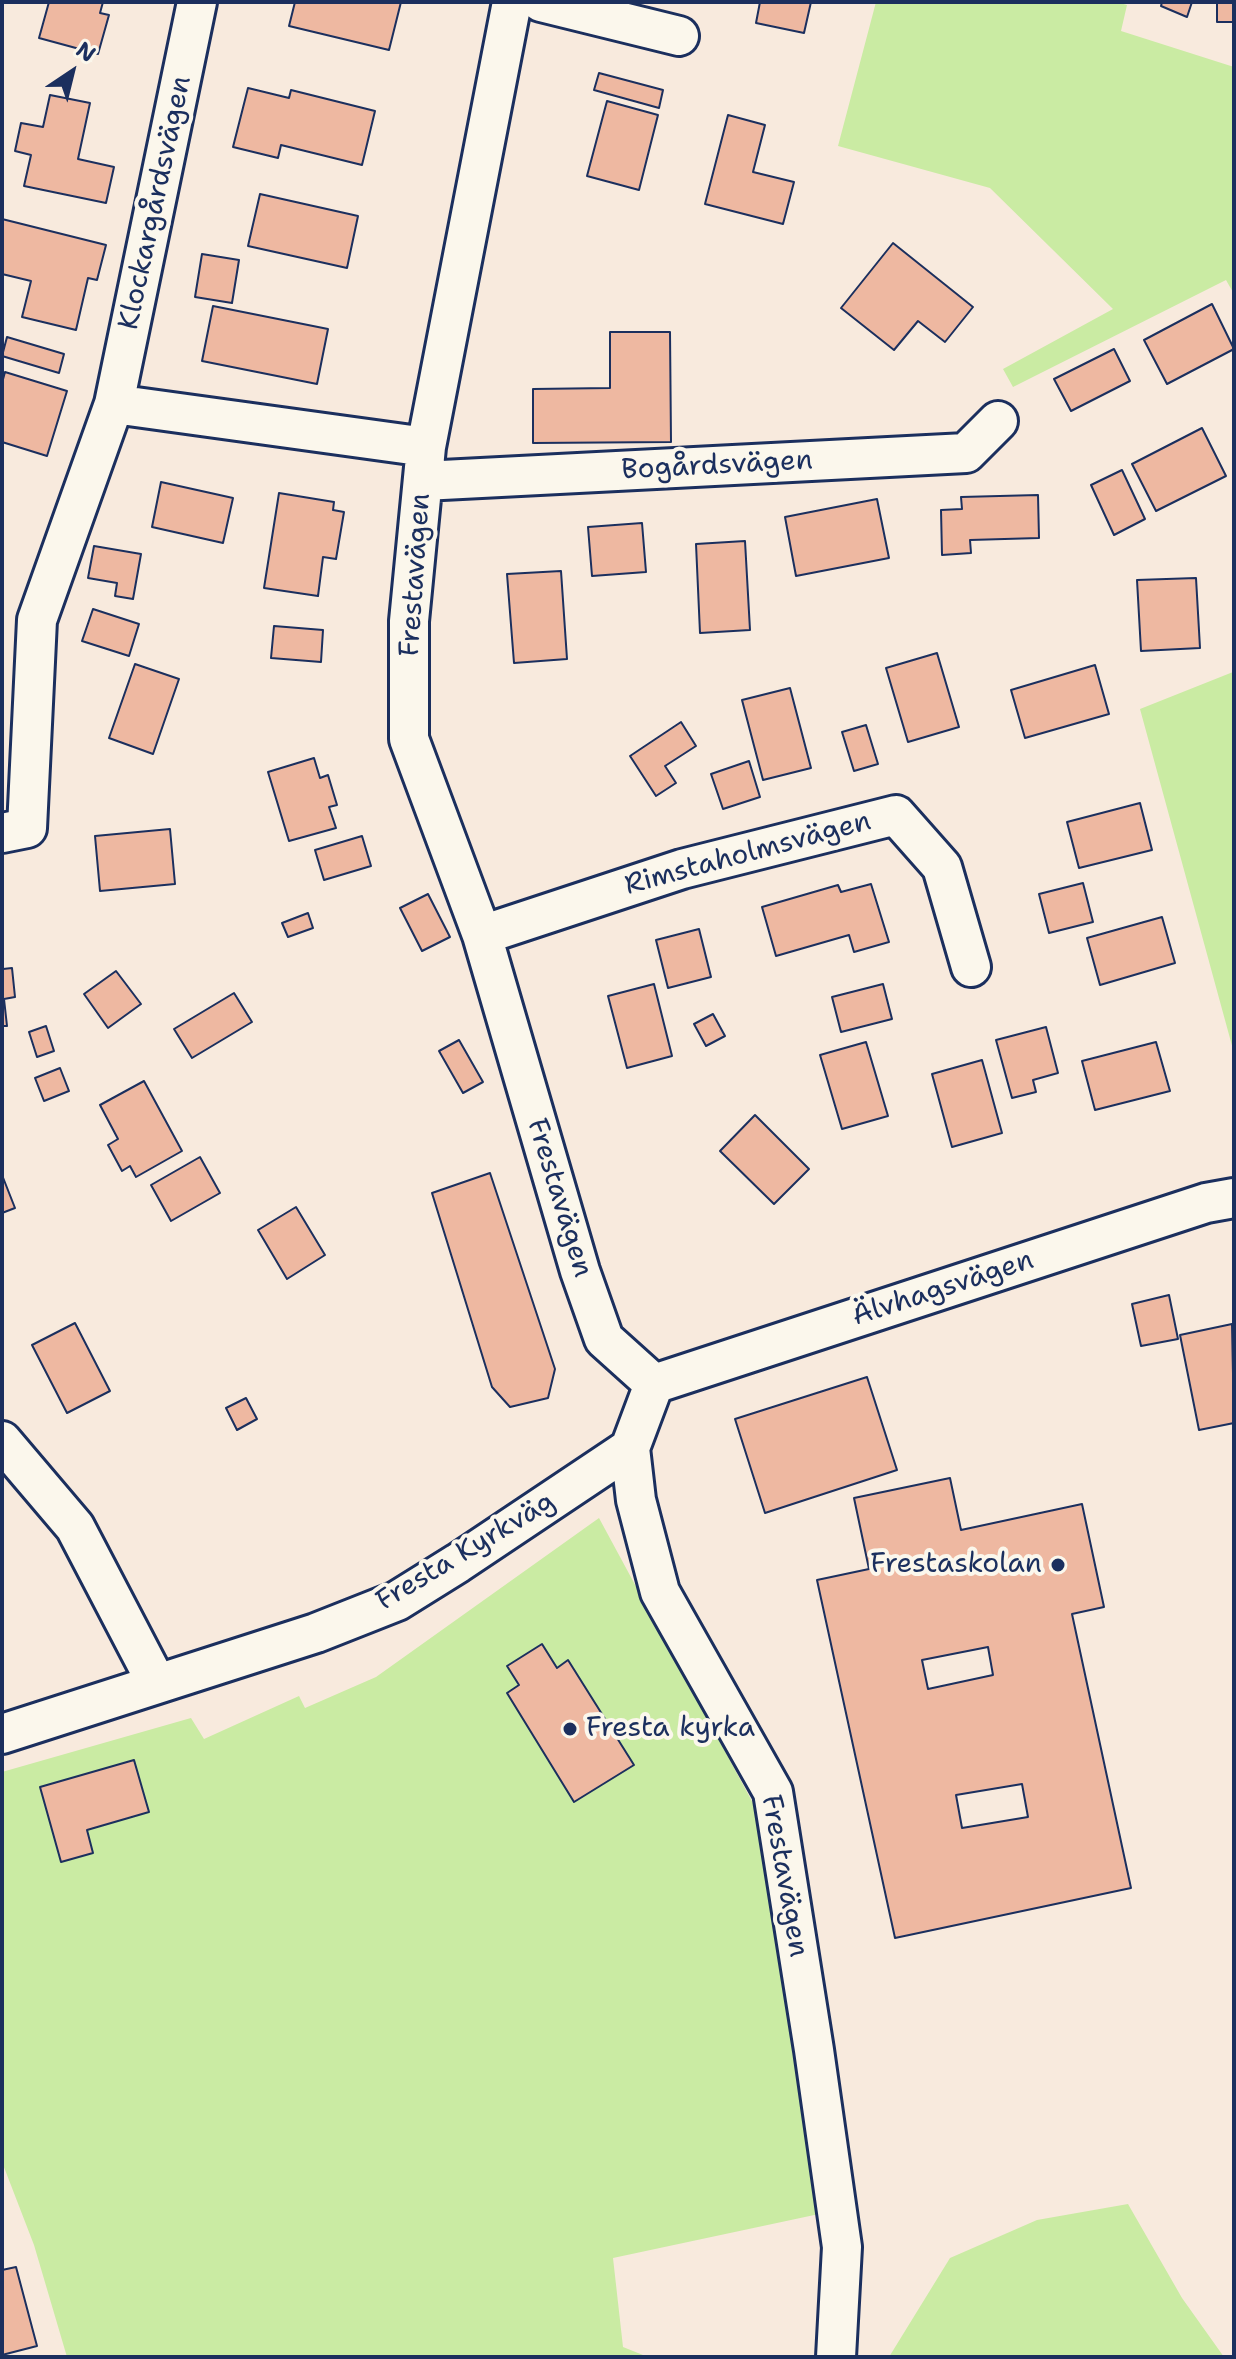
<!DOCTYPE html>
<meta charset="utf-8">
<style>
body{margin:0}
#map{position:relative;width:1236px;height:2359px;overflow:hidden;background:#f8eadd;font-family:"Shantell Sans",sans-serif}
canvas{display:block}
.frame{position:absolute;inset:0;border:4px solid #1b2f5e;pointer-events:none}
.north{position:absolute;left:32px;top:32px;width:80px;height:80px;-webkit-text-stroke:6px #fbf7ec;paint-order:stroke;rotate:35deg;font-size:22px;font-weight:700;line-height:32px;text-align:center;color:#1b2f5e}
.north::after{content:'';display:block;margin:auto;width:28px;height:36px;background:#1b2f5e;clip-path:polygon(50% 0,100% 100%,50% 72%,0 100%)}
</style>
<div id="map">
<canvas width="1236" height="2359"></canvas>
<div class="frame"></div>
<div class="north">N</div>
</div>
<script>
const c = document.querySelector('canvas').getContext('2d');
c.lineJoin = 'round';
function fill(path, color) { c.fillStyle = color; c.fill(path, 'evenodd'); }
function strokePath(path, color, width, dash) { c.strokeStyle = color; c.lineWidth = width; c.lineCap = dash ? 'butt' : 'round'; c.setLineDash(dash || []); c.stroke(path); }
function write(font, color, halo, rows, align = 'center') {
  c.font = font + ' "Shantell Sans",sans-serif'; c.lineWidth = 8; c.setLineDash([]); c.textBaseline = 'middle'; c.strokeStyle = halo; c.fillStyle = color; for (const [text, x, y, turn = 0] of rows) {
    c.save(); c.translate(x, y); c.rotate((+turn || 0) * Math.PI / 180); c.textAlign = isNaN(turn) ? turn : align; if (halo) c.strokeText(text, 0, 0); c.fillText(text, 0, 0); c.restore();
  }
}
const green = new Path2D(`
 M 876,2 L 1117,2 L 1127,5 L 1121,31 L 1234,67 L 1234,294 L 1226,280 L 1013,387 L 1003,369 L 1113,309 L 990,188 L 838,146 Z
 M 1234,653 L 1234,1053 L 1140,709 L 1233,672 Z
 M 599,1518 L 754,1805 L 819,2214 L 613,2258 L 623,2347 L 648,2357 L 67,2357 L 34,2245 L 2,2162 L 2,1772 L 191,1718 L 204,1739 L 299,1696 L 305,1708 L 376,1677 Z
 M 1128,2204 L 1182,2298 L 1224,2357 L 889,2357 L 950,2258 L 1037,2220 Z`);
const building = new Path2D(`
 M 49,2 L 103,2 L 100,13 L 109,15 L 98,54 L 39,38 Z
 M 295,2 L 401,2 L 389,50 L 289,26 Z
 M 760,2 L 811,2 L 804,33 L 756,23 Z
 M 1162,2 L 1192,2 L 1187,17 L 1161,6 Z
 M 1217,2 L 1234,2 L 1234,22 L 1217,22 Z
 M 599,73 L 663,90 L 659,108 L 594,90 Z
 M 248,88 L 289,98 L 291,90 L 375,111 L 362,165 L 281,145 L 278,158 L 233,147 Z
 M 50,95 L 90,103 L 78,159 L 114,167 L 106,203 L 24,186 L 31,155 L 15,151 L 21,123 L 43,127 Z
 M 607,101 L 658,115 L 639,190 L 587,176 Z
 M 728,115 L 765,125 L 753,172 L 794,182 L 783,224 L 705,204 Z
 M 260,194 L 358,216 L 347,268 L 248,246 Z
 M 2,219 L 106,245 L 97,280 L 88,278 L 76,330 L 22,317 L 31,281 L 2,274 Z
 M 893,243 L 973,307 L 945,342 L 918,321 L 894,350 L 841,308 Z
 M 202,254 L 239,260 L 232,303 L 195,297 Z
 M 1212,304 L 1234,349 L 1167,384 L 1144,340 Z
 M 213,306 L 328,329 L 317,384 L 202,361 Z
 M 610,332 L 670,332 L 671,442 L 533,443 L 533,389 L 610,388 Z
 M 7,337 L 64,354 L 59,373 L 2,356 Z
 M 1114,349 L 1130,381 L 1071,411 L 1054,379 Z
 M 5,372 L 67,391 L 47,456 L 2,442 L 2,383 Z
 M 1202,428 L 1226,476 L 1156,511 L 1132,464 Z
 M 1122,470 L 1145,519 L 1114,535 L 1091,485 Z
 M 161,482 L 233,498 L 223,543 L 152,527 Z
 M 279,493 L 334,502 L 333,510 L 344,512 L 336,559 L 323,557 L 318,596 L 264,588 Z
 M 1038,495 L 1039,538 L 970,540 L 971,553 L 942,555 L 941,510 L 962,509 L 961,497 Z
 M 877,499 L 889,558 L 796,576 L 785,517 Z
 M 642,523 L 646,572 L 592,576 L 588,527 Z
 M 745,541 L 750,630 L 700,633 L 696,544 Z
 M 94,546 L 141,554 L 133,599 L 115,596 L 117,583 L 88,578 Z
 M 561,571 L 567,659 L 514,663 L 507,574 Z
 M 1196,578 L 1200,648 L 1141,651 L 1137,580 Z
 M 93,609 L 139,624 L 129,656 L 82,641 Z
 M 274,626 L 323,630 L 321,662 L 271,658 Z
 M 937,653 L 959,727 L 908,742 L 886,668 Z
 M 135,664 L 179,679 L 153,754 L 109,738 Z
 M 1095,665 L 1109,714 L 1025,738 L 1011,690 Z
 M 790,688 L 811,768 L 763,780 L 742,700 Z
 M 681,722 L 696,746 L 665,766 L 676,783 L 656,796 L 630,756 Z
 M 866,725 L 878,764 L 854,771 L 842,732 Z
 M 314,758 L 320,778 L 328,775 L 337,805 L 329,807 L 336,828 L 289,841 L 268,772 Z
 M 749,761 L 760,797 L 723,809 L 711,774 Z
 M 1140,803 L 1152,850 L 1079,868 L 1067,822 Z
 M 170,829 L 175,884 L 100,891 L 95,836 Z
 M 362,836 L 371,866 L 324,880 L 315,850 Z
 M 1083,883 L 1093,922 L 1049,933 L 1039,894 Z
 M 871,884 L 889,942 L 854,952 L 849,935 L 776,956 L 762,907 L 838,885 L 841,892 Z
 M 428,894 L 450,937 L 422,951 L 400,908 Z
 M 308,913 L 313,928 L 288,937 L 282,923 Z
 M 1162,917 L 1175,963 L 1100,985 L 1087,938 Z
 M 699,929 L 711,977 L 668,988 L 656,940 Z
 M 2,956 L 3,969 L 12,968 L 15,997 L 4,999 L 7,1026 L 2,1026 Z
 M 116,971 L 141,1004 L 108,1028 L 84,994 Z
 M 654,984 L 672,1056 L 627,1068 L 608,996 Z
 M 883,984 L 892,1019 L 841,1032 L 832,997 Z
 M 234,993 L 252,1022 L 192,1058 L 174,1029 Z
 M 713,1014 L 725,1036 L 706,1046 L 694,1024 Z
 M 46,1026 L 54,1051 L 37,1057 L 29,1032 Z
 M 1046,1027 L 1058,1073 L 1033,1080 L 1036,1092 L 1012,1098 L 996,1040 Z
 M 459,1040 L 483,1082 L 463,1093 L 439,1051 Z
 M 866,1042 L 888,1116 L 842,1129 L 820,1055 Z
 M 1156,1042 L 1170,1091 L 1095,1110 L 1082,1061 Z
 M 982,1060 L 1002,1133 L 952,1147 L 932,1074 Z
 M 60,1068 L 69,1091 L 44,1101 L 35,1078 Z
 M 144,1081 L 182,1151 L 136,1177 L 130,1166 L 122,1171 L 108,1145 L 118,1139 L 100,1105 Z
 M 755,1115 L 809,1169 L 774,1204 L 720,1151 Z
 M 200,1157 L 220,1193 L 171,1221 L 151,1185 Z
 M 490,1173 L 555,1369 L 548,1398 L 510,1407 L 492,1387 L 432,1193 Z
 M 2,1175 L 15,1208 L 2,1213 Z
 M 296,1207 L 325,1255 L 287,1279 L 258,1230 Z
 M 1169,1295 L 1178,1339 L 1141,1346 L 1132,1304 Z
 M 75,1323 L 110,1391 L 67,1413 L 32,1345 Z
 M 1232,1324 L 1234,1423 L 1199,1430 L 1180,1335 Z
 M 867,1377 L 897,1470 L 765,1513 L 735,1419 Z
 M 246,1398 L 257,1419 L 237,1430 L 226,1408 Z
 M 950,1478 L 961,1530 L 1082,1504 L 1104,1607 L 1072,1614 L 1131,1888 L 895,1938 L 817,1580 L 869,1569 L 854,1498 ZM 988,1647 L 993,1675 L 928,1689 L 922,1660 ZM 1022,1784 L 1028,1817 L 962,1828 L 956,1795 Z
 M 542,1644 L 557,1668 L 568,1660 L 634,1765 L 574,1802 L 507,1693 L 519,1685 L 507,1666 Z
 M 134,1760 L 149,1812 L 87,1830 L 93,1853 L 61,1862 L 40,1787 Z
 M 16,2267 L 37,2346 L 2,2355 L 2,2270 Z`);
const minor = new Path2D(`
 M 512,2 L 426,447 L 409,621 L 409,739 L 482,935 L 580,1271 L 604,1339 L 654,1384
 M 541,2 L 679,36
 M 114,404 L 426,447
 M 423,481 L 966,453 L 998,421
 M 2,833 L 27,828 L 37,620 L 114,404 L 197,2
 M 482,935 L 682,869 L 896,815 L 942,867 L 971,967
 M 654,1384 L 630,1448 L 636,1500 L 660,1592 L 773,1792 L 814,2050 L 842,2247 L 836,2357
 M 654,1384 L 1206,1203 L 1234,1198
 M 2,1441 L 75,1527 L 157,1684
 M 2,1734 L 316,1633 L 397,1601 L 458,1563 L 630,1448`);
const markers = [
 [1058,1565,8,"#1b2f5e"],
 [570,1729,8,"#1b2f5e"]
];
const streetNames = [
 ["Klockargårdsvägen",156,203,-78],
 ["Bogårdsvägen",717,466,-3],
 ["Frestavägen",416,575,-86],
 ["Rimstaholmsvägen",748,854,-15],
 ["Frestavägen",559,1198,73],
 ["Älvhagsvägen",943,1289,-18],
 ["Fresta Kyrkväg",466,1552,-31],
 ["Frestavägen",784,1876,80]
];
const poiNames = [
 ["Frestaskolan",1042,1565],
 ["Fresta kyrka",586,1729,"left"]
];
fill(green, '#caeba3');
fill(building, '#eeb8a1');
strokePath(building, '#1b2f5e', 2);
strokePath(minor, '#1b2f5e', 44);
strokePath(minor, '#fbf7ec', 38);
for (const [x, y, r, color] of markers) { const dot = new Path2D(); dot.arc(x, y, r, 0, 2 * Math.PI); c.fillStyle = color; c.fill(dot); strokePath(dot, '#fbf7ec', 3); }
write('28px', '#1b2f5e', '#fbf7ec', streetNames);
write('28px', '#1b2f5e', '#fbf7ec', poiNames, 'right');
</script>
